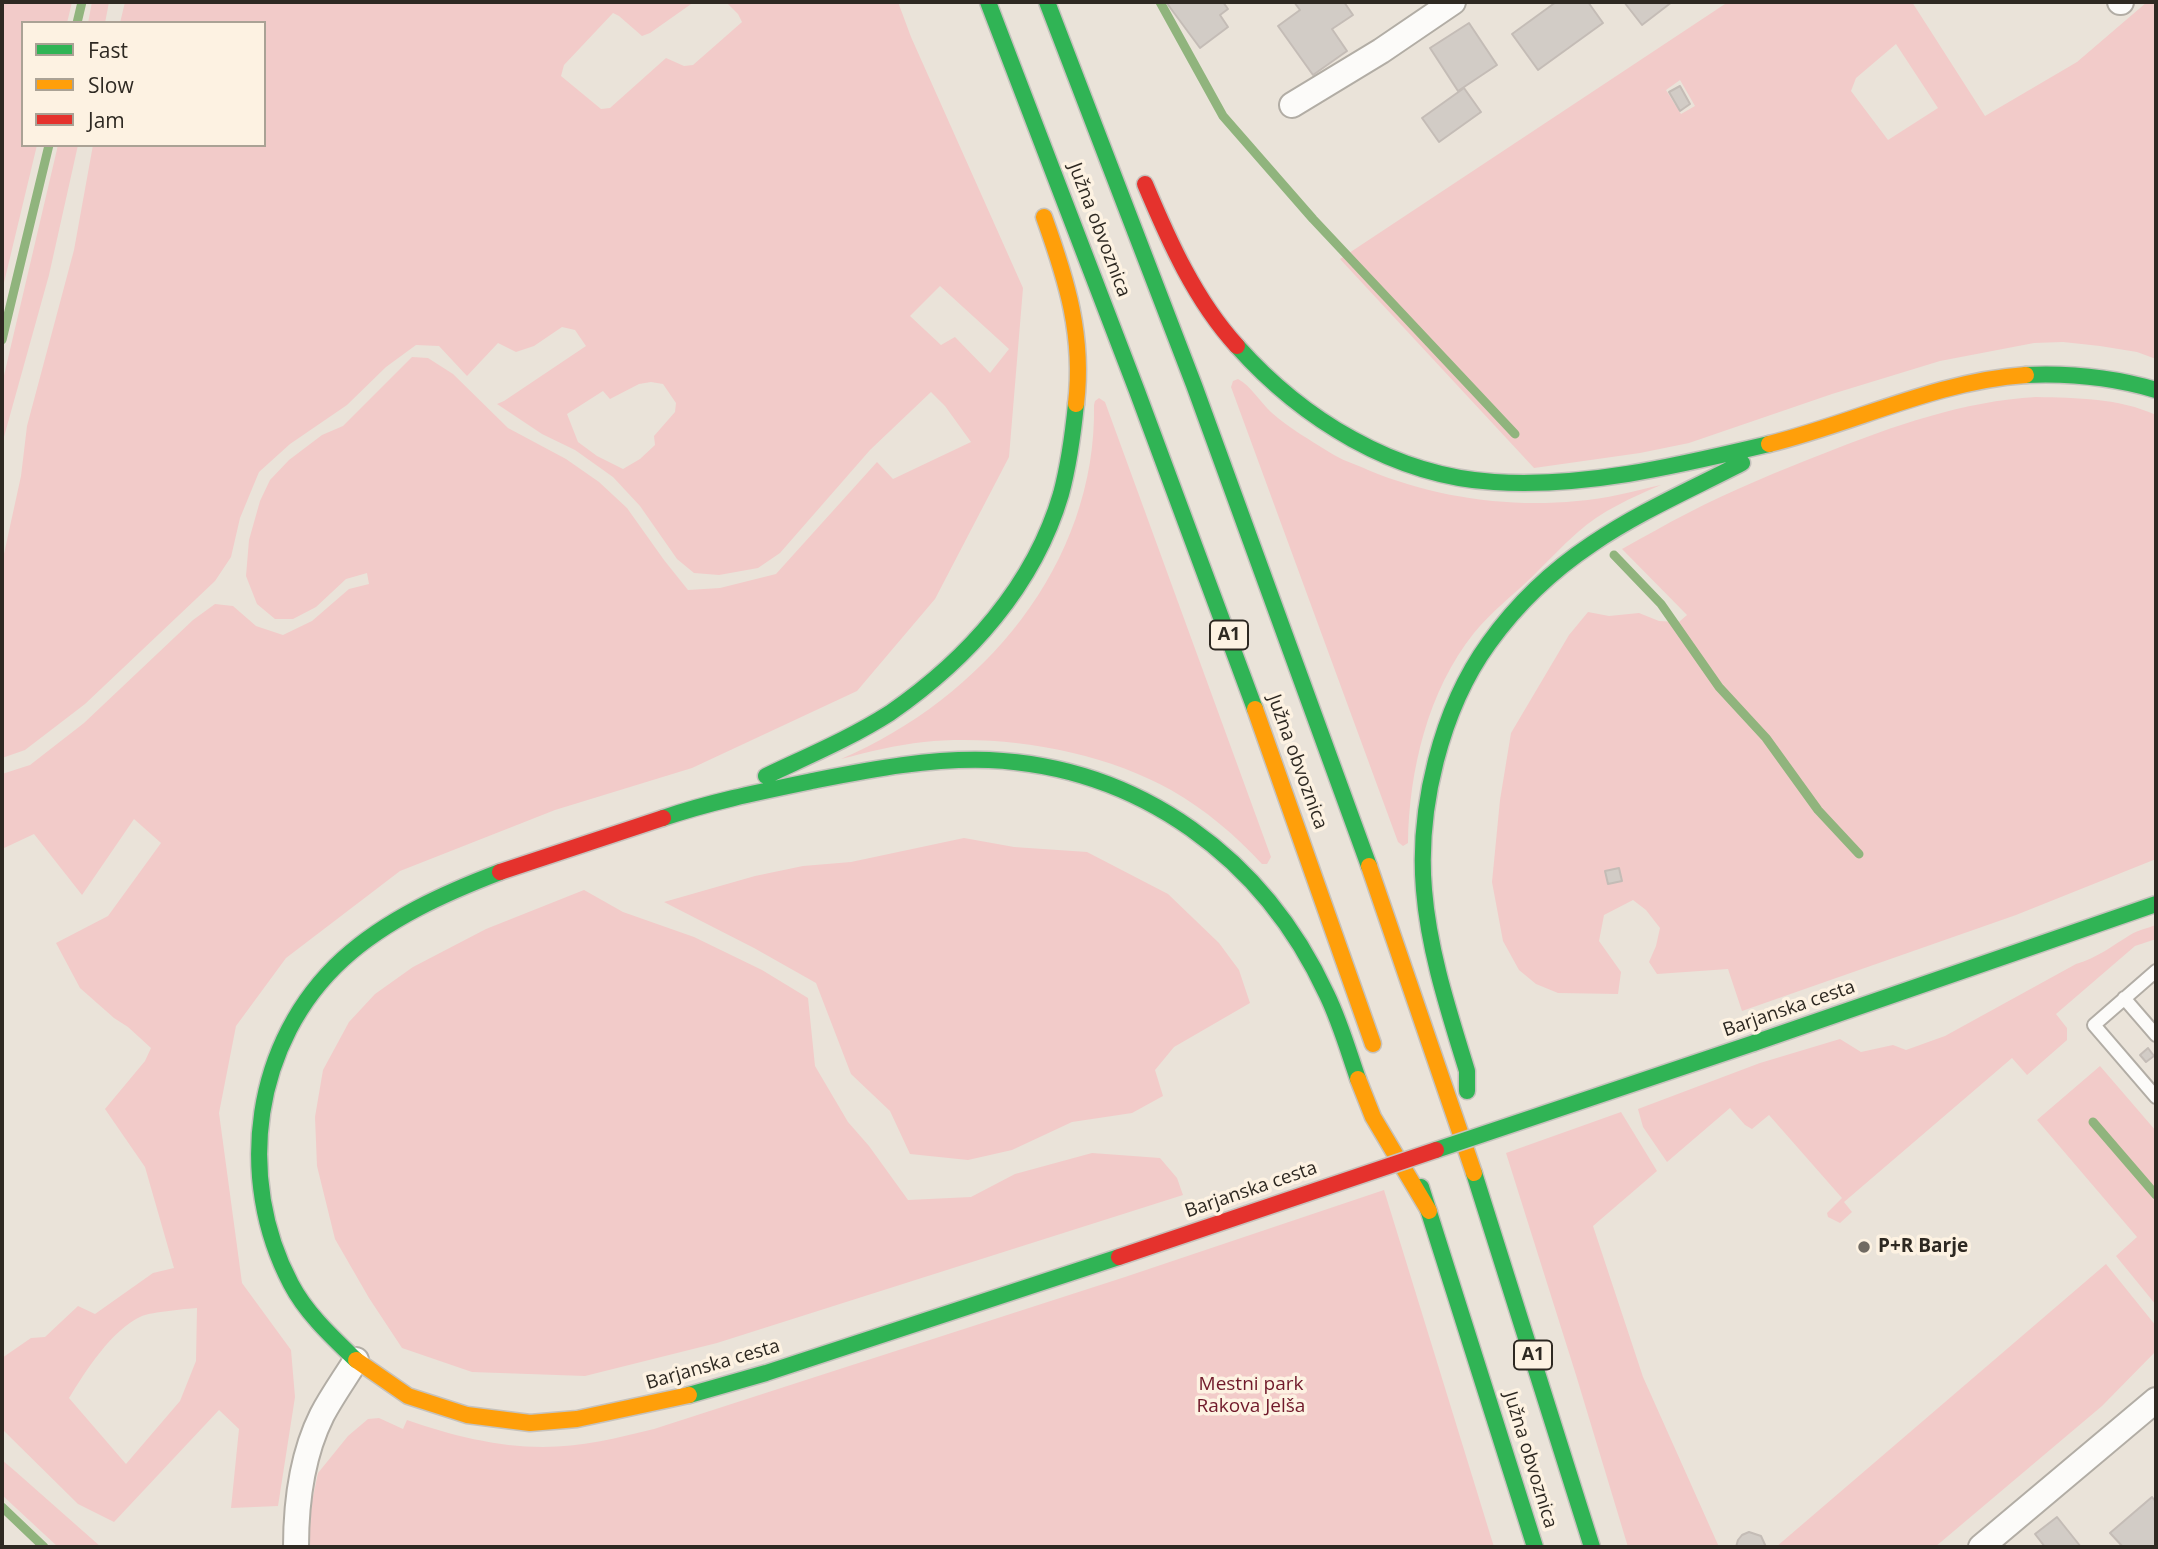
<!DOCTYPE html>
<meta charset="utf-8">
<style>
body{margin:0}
#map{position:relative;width:2158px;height:1549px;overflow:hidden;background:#eae3d9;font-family:"Open Sans",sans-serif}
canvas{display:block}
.frame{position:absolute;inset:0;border:4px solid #2e2922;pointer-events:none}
.legend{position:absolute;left:21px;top:21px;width:245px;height:126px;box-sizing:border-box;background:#fdf2e2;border:2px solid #aaa295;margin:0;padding:9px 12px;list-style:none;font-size:21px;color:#2e2922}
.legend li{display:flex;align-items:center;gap:14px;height:35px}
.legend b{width:35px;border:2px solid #aaa295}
</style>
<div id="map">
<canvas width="2158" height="1549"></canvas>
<div class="frame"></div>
<ul class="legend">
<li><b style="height:9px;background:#30b455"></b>Fast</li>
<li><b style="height:9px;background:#ff9f0a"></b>Slow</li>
<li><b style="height:9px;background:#e5322d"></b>Jam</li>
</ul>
</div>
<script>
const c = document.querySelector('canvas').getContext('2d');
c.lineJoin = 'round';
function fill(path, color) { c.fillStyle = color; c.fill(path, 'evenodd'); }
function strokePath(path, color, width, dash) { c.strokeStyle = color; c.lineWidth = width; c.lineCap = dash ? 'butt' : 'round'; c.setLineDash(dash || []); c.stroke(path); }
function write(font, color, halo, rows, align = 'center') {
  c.font = font + ' "Open Sans",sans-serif'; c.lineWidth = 7; c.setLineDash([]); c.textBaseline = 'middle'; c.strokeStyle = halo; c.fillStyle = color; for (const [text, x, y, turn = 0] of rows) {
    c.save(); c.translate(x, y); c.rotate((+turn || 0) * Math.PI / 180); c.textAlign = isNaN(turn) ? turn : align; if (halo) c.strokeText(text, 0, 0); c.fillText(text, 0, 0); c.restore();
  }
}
const green = new Path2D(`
 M 2,2 L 72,2 L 67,23 L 23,23 L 23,145 L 37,145 L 2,291 Z
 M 92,2 L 109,2 L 105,23 L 88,23 Z
 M 125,2 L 694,2 L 650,33 L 642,36 L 619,16 L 613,13 L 564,65 L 561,76 L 601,109 L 610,108 L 666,58 L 684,66 L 693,65 L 742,22 L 738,14 L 726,2 L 898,2 L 911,37 L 1023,288 L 1009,457 L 935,599 L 857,691 L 692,768 L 555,810 L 400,871 L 286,958 L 236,1026 L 219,1113 L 242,1283 L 291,1350 L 295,1397 L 278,1506 L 231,1508 L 239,1429 L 219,1410 L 114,1522 L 78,1504 L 2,1429 L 2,1358 L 31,1338 L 45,1337 L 78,1306 L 95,1314 L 153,1273 L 174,1268 L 145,1167 L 105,1109 L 145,1061 L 151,1048 L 128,1027 L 114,1018 L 80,988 L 56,943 L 108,916 L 161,843 L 134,819 L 82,895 L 34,834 L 2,849 L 2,774 L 30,765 L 84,723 L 193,620 L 215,604 L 233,606 L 256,626 L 283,635 L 312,621 L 349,589 L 369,584 L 367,573 L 346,579 L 316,607 L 293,619 L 275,619 L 257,604 L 246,576 L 249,540 L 260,501 L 270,480 L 289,460 L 322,435 L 343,426 L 412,357 L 428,358 L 453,374 L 508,428 L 566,459 L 599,482 L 627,508 L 664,560 L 688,590 L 720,588 L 776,574 L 877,462 L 893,479 L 971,442 L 945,406 L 931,392 L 870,450 L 780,553 L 758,568 L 719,575 L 694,573 L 677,559 L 640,506 L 613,477 L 575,450 L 542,434 L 497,404 L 504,401 L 586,346 L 575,330 L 562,327 L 534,346 L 516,352 L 498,343 L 467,376 L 439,346 L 416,345 L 386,367 L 347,405 L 290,444 L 259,472 L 240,518 L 231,557 L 215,581 L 85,704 L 25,750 L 2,758 L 2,563 L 21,476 L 27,426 L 74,250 L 93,145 L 264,145 L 264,23 L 120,23 ZM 940,286 L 1009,349 L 990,373 L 955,337 L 941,345 L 910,316 ZM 651,382 L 663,384 L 676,403 L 675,412 L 654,436 L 655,445 L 640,459 L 623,469 L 597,456 L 578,442 L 567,414 L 603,391 L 610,399 L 639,384 ZM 197,1308 L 196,1361 L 180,1401 L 126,1464 L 69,1398 C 85,1372 112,1329 142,1316 C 153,1312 184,1309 197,1308 Z
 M 1728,2 L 1912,2 L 1985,116 L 2077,62 L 2147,2 L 2156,2 L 2156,359 L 2137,352 L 2100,346 L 2063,342 L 2034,343 L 1940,361 L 1832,394 L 1689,443 L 1640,453 L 1534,468 L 1340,259 ZM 1896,44 L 1938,108 L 1888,140 L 1851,91 L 1856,78 ZM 1680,80 L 1695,106 L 1681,114 L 1666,90 Z
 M 58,145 L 78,145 L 49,275 L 2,444 L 2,384 Z
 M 1238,379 C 1251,386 1261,403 1272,413 C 1289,428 1310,440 1329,452 C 1341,460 1355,464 1368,470 C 1433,497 1507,508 1577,501 C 1606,499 1634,491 1661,485 C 1633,497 1601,511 1578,532 C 1562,546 1547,562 1532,577 C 1513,595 1491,612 1474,633 C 1428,690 1409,771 1408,843 L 1403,846 L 1398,842 L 1231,387 L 1233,381 Z
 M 2036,397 C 2077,398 2119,398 2156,415 L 2156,859 L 2016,915 L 1742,1011 L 1728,969 L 1657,974 L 1649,962 L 1656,946 L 1660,928 L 1646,910 L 1633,900 L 1604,915 L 1599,941 L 1621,972 L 1618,994 L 1558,993 L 1536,984 L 1519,970 L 1503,941 L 1492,882 L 1500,800 L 1511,733 L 1569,635 L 1588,612 L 1609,616 L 1639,613 L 1659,621 L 1679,622 L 1687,615 L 1622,549 C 1644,537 1666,524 1688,513 C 1732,490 1779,471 1825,453 C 1893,426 1964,401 2036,397 Z
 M 1099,398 L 1105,402 L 1271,857 L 1267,864 L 1262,864 C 1235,835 1206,810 1171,790 C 1101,751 1004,734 924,742 C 896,745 868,752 841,759 C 982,699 1097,564 1094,405 L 1095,401 Z
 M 964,838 L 1014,847 L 1087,852 L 1168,894 L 1219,943 L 1239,970 L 1250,1003 L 1174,1047 L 1155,1070 L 1163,1096 L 1132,1113 L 1072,1122 L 1012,1150 L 968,1160 L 910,1154 L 890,1111 L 851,1074 L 816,983 L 754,948 L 664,902 L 755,876 L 803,866 L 851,862 Z
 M 584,890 L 623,912 L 694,937 L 762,970 L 808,998 L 815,1066 L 848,1122 L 869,1146 L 908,1200 L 971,1197 L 1015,1174 L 1092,1153 L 1160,1158 L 1177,1178 L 1183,1195 L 717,1343 L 585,1376 L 472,1372 L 402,1348 L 369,1298 L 335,1239 L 317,1166 L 315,1117 L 323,1070 L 349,1022 L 375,994 L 413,967 L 486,929 Z
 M 2156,925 L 2156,939 L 2135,946 L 2056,1014 L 2067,1028 L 2067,1040 L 2027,1075 L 2012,1058 L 1844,1202 L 1852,1212 L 1840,1223 L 1828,1217 L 1827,1213 L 1842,1198 L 1769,1115 L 1752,1129 L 1745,1125 L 1730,1108 L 1667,1162 L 1643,1127 L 1638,1109 L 1760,1063 L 1840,1039 L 1861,1052 L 1893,1045 L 1906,1050 L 1945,1036 L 2076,964 C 2097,958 2112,946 2130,935 C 2138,930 2148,928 2156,925 Z
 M 2100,1066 L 2156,1131 L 2156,1305 L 2116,1256 L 2137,1237 L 2037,1120 Z
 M 1621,1112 L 1657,1171 L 1593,1226 L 1643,1377 L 1719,1547 L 1628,1547 L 1576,1375 L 1506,1153 Z
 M 1384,1190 L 1494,1547 L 309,1547 L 311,1506 L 318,1473 L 348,1436 L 368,1419 L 379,1418 L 403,1429 L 407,1420 C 450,1435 497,1447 543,1447 C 580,1447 618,1438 654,1429 L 1125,1277 Z
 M 2106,1264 L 2156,1326 L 2156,1351 L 2102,1406 L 1935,1547 L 1776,1547 Z
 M 2,1460 L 15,1471 L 101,1547 L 58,1547 L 2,1495 Z`);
const stream = new Path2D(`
 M 1160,2 L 1223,116 L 1313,219 L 1515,434
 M 77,23 L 82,2
 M 2,340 L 49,145
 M 1614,555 L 1661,604 L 1719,687 L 1766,738 L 1818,810 L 1859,854
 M 2093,1122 L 2156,1195
 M 2,1507 L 44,1547`);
const building = new Path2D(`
 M 1166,2 L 1223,2 L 1228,9 L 1220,15 L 1228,27 L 1200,48 Z
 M 1294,2 L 1344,2 L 1353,15 L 1332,29 L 1347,51 L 1313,75 L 1278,26 L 1300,10 Z
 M 1556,2 L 1588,2 L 1603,23 L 1538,70 L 1512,34 Z
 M 1624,2 L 1672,2 L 1642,25 Z
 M 1469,23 L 1497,65 L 1458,91 L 1430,48 Z
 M 1680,86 L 1690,104 L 1680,111 L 1669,92 Z
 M 1464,88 L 1481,112 L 1439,142 L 1422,118 Z
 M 1619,868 L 1622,881 L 1608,884 L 1605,871 Z
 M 2148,1048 L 2154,1056 L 2146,1062 L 2140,1055 Z
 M 2152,1497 L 2156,1502 L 2156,1547 L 2123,1547 L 2110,1533 Z
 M 2057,1517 L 2081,1547 L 2045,1547 L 2035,1534 Z
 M 1749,1532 L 1761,1536 L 1766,1547 L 1736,1547 L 1738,1540 L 1742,1535 Z`);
const lane = new Path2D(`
 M 2156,971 L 2094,1025 L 2156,1097
 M 2124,998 L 2156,1035`);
const street = new Path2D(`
 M 2120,2 L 2121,2
 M 1292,105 L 1381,51 L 1453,2
 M 296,1547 C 296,1503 302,1455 322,1415 C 332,1396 345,1378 356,1360
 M 1981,1547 L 2156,1400`);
const fast = new Path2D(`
 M 988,2 L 1137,391 L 1255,709
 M 1047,2 L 1194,385 L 1369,866
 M 1237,346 C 1302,419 1394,476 1494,482 C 1586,488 1680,465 1769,444
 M 2026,375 C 2071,373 2112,377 2156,390
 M 766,776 C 808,756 851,738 890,713 C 968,659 1034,586 1061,494 C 1069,464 1073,434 1076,404
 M 663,818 C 713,801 764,791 817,780 C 873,769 931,758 989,760 C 1140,767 1264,858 1327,995 C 1340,1022 1348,1050 1358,1079
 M 1754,1043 L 2156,904
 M 1467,1091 L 1467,1071 C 1449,1012 1429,952 1424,890 C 1417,809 1441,709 1489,643 C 1517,604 1553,570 1592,544 C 1639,512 1692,489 1742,463
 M 1474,1173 L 1592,1547
 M 1421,1187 L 1535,1547
 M 356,1360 C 332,1337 306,1313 291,1284 C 235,1178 253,1041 343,959 C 387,919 445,893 500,872
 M 689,1395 L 766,1373 L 1119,1257`);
const slow = new Path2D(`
 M 1044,217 C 1067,281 1084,336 1076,404
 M 1769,444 C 1855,423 1936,381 2026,375
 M 1255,709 L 1373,1044
 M 1369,866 L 1474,1173
 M 1358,1079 L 1373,1117 L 1429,1211
 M 356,1360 L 408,1396 L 467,1415 L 530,1423 L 577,1419 L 689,1395`);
const jam = new Path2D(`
 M 1145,184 C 1169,241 1195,300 1237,346
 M 500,872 L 663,818`);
const fastBridge = new Path2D(`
 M 1436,1150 L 1754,1043`);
const jamBridge = new Path2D(`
 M 1119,1257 L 1436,1150`);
const markers = [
 [1864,1247,7,"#706a62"]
];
const shields = [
 [1229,635,38],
 [1533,1355,38]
];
const shieldNames = [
 ["A1",1229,635],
 ["A1",1533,1355]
];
const streetNames = [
 ["Južna obvoznica",1099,230,69],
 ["Južna obvoznica",1297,762,70],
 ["Barjanska cesta",1789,1009,-19],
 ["Barjanska cesta",1251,1190,-19],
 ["Barjanska cesta",713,1365,-16],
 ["Južna obvoznica",1530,1460,73]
];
const poiNames = [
 ["P+R Barje",1878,1247]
];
const parkNames = [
 ["Mestni park",1251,1385],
 ["Rakova Jelša",1251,1407]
];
fill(green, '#f2cbc9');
strokePath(stream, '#90b47d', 9);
fill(building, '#d2ccc6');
strokePath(building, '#c4bcb6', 2);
strokePath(lane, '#b2ada5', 16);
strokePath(street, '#b2ada5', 28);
strokePath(fast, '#c6c2bd', 19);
strokePath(slow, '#c6c2bd', 19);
strokePath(jam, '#c6c2bd', 19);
strokePath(lane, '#fcfbf9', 12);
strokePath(street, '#fcfbf9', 24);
strokePath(fast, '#30b455', 16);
strokePath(slow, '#ff9f0a', 16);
strokePath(jam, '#e5322d', 16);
strokePath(fastBridge, '#c6c2bd', 19, []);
strokePath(jamBridge, '#c6c2bd', 19, []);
strokePath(fastBridge, '#30b455', 16);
strokePath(jamBridge, '#e5322d', 16);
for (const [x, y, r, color] of markers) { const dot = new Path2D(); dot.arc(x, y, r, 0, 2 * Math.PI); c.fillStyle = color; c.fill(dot); strokePath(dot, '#fdf2e2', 2.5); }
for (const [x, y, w] of shields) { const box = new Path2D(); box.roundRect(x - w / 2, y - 14.5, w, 29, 5); c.fillStyle = '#fdf2e2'; c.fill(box); strokePath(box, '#2e2922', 2); }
write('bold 18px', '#2e2922', null, shieldNames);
write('19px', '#2e2922', '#fdf2e2', streetNames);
write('bold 19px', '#2e2922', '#fdf2e2', poiNames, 'left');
write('19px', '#70192a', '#fdf2e2', parkNames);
</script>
